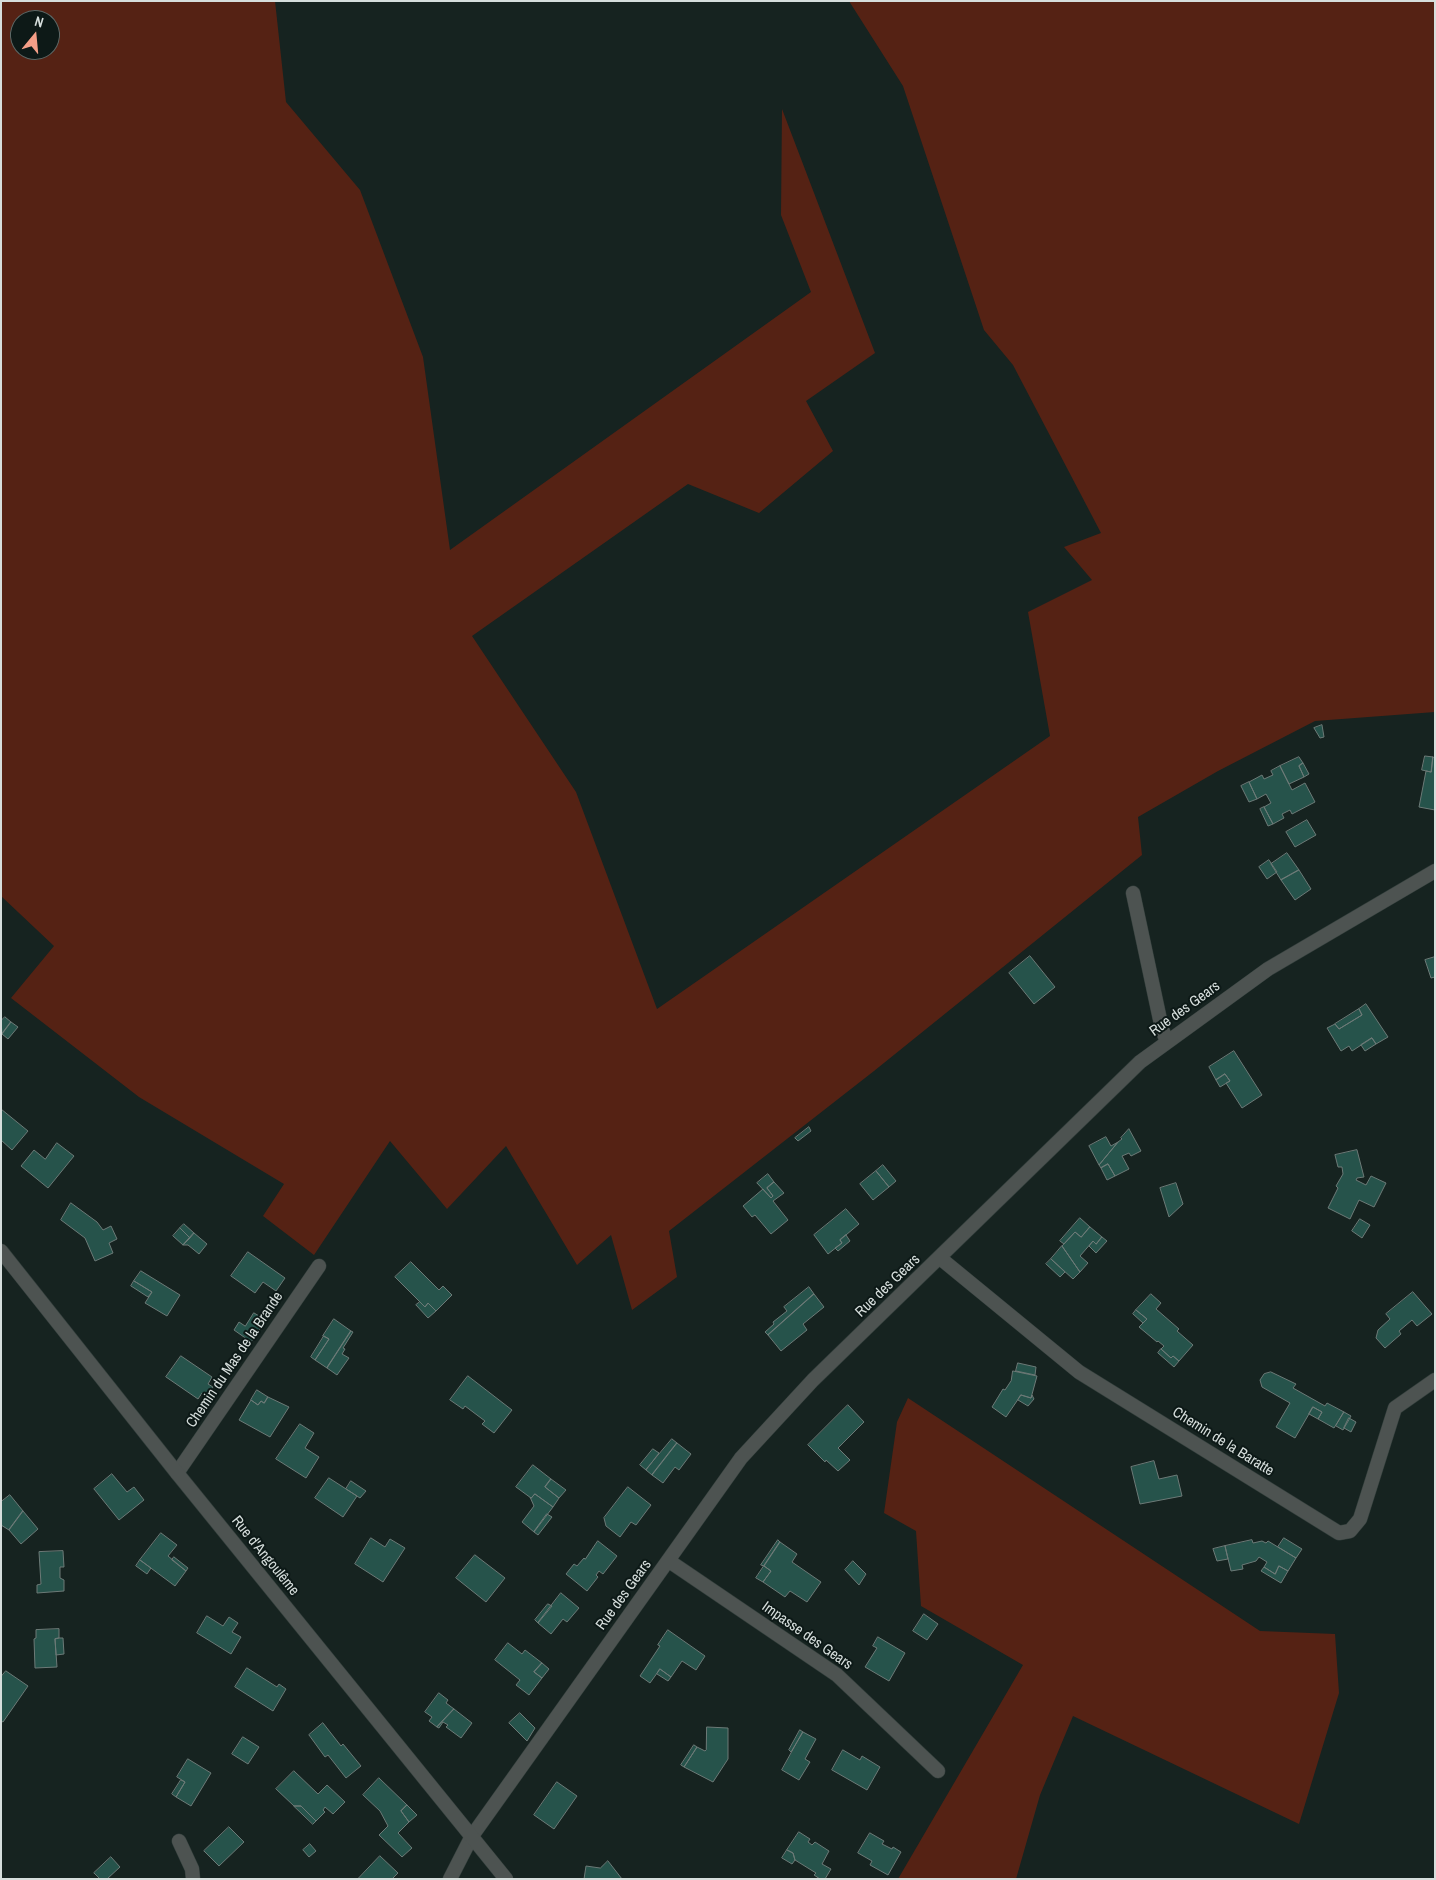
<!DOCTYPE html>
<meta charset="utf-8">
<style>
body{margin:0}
#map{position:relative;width:1436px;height:1880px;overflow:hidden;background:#162320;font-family:"Archivo Narrow",sans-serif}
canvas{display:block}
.frame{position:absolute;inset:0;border:2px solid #d6dedc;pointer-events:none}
.north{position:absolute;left:10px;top:10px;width:50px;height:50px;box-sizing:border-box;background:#0d1917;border:1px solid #5d6866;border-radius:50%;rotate:17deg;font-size:14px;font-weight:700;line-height:20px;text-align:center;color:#d6dedc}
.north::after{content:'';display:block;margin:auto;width:18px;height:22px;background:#f49e87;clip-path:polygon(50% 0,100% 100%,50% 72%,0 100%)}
</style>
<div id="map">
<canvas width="1436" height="1880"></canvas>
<div class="frame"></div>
<div class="north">N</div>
</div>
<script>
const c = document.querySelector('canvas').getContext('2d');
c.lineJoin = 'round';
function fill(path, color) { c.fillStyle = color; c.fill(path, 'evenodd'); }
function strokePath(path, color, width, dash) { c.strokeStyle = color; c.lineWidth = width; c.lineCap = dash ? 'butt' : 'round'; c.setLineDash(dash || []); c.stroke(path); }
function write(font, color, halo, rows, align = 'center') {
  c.font = font + ' "Archivo Narrow",sans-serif'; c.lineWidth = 4; c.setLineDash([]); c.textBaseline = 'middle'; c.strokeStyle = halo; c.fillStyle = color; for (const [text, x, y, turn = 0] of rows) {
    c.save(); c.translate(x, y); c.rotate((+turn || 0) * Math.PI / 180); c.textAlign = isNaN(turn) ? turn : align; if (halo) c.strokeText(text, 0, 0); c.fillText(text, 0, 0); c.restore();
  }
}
const green = new Path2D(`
 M 1,1 L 275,1 L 286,102 L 360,190 L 423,357 L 450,550 L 811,292 L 781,215 L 782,109 L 875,353 L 806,401 L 833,451 L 759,513 L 688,484 L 472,636 L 576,792 L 657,1009 L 1050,736 L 1028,612 L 1092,580 L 1064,547 L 1101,533 L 1013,365 L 984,330 L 903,86 L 849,1 L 1435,1 L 1435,712 L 1315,721 L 1218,771 L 1138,817 L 1142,855 L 874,1071 L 669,1231 L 677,1277 L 632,1310 L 611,1235 L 577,1265 L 506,1146 L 447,1209 L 390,1141 L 314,1255 L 263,1216 L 284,1184 L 139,1097 L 11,998 L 54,946 L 1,896 ZM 20,20 L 50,20 L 50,50 L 20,50 Z
 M 908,1398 L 1260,1631 L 1335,1634 L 1339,1693 L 1299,1824 L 1073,1716 L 1040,1795 L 1016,1879 L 898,1879 L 1023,1665 L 921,1606 L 916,1531 L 884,1513 L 897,1422 Z`);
const building = new Path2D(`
 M 1322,725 L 1324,737 L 1320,738 L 1314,728 Z
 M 1425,756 L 1433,757 L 1431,772 L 1422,770 Z
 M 1299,757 L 1303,763 L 1299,766 L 1304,777 L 1289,784 L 1280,766 Z
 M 1433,757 L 1435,758 L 1435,810 L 1419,807 L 1426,771 L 1431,772 Z
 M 1303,763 L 1309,774 L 1304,777 L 1299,766 Z
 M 1280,766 L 1292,790 L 1305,783 L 1315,802 L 1292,814 L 1290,810 L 1282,814 L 1284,818 L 1273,824 L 1264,807 L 1271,803 L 1266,794 L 1257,799 L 1249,782 L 1262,775 L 1264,779 L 1273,775 L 1271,771 Z
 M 1249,782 L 1257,799 L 1249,802 L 1241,786 Z
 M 1264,807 L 1273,824 L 1268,826 L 1260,809 Z
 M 1307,820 L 1316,835 L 1295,847 L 1286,832 Z
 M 1287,853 L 1299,870 L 1281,880 L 1271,864 Z
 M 1269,860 L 1277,872 L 1267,879 L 1259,867 Z
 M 1299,870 L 1311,889 L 1295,900 L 1281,880 Z
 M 1030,956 L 1055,987 L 1034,1004 L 1009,973 Z
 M 1435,957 L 1435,977 L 1431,978 L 1425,960 Z
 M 1366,1004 L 1388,1037 L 1376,1044 L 1372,1038 L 1352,1051 L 1349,1046 L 1341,1051 L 1327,1028 L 1335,1024 L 1339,1029 L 1362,1015 L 1359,1009 Z
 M 1359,1009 L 1362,1015 L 1339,1029 L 1335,1024 Z
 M 5,1017 L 11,1022 L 2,1034 L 1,1021 Z
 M 11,1022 L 18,1027 L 8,1039 L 2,1034 Z
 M 1372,1038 L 1376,1044 L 1365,1051 L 1361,1045 Z
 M 1234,1051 L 1262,1095 L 1242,1108 L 1226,1083 L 1230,1081 L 1225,1074 L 1216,1080 L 1209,1067 Z
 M 1225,1074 L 1230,1081 L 1220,1087 L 1216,1080 Z
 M 1,1109 L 28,1131 L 12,1150 L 1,1140 Z
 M 809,1127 L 811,1131 L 798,1141 L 795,1138 Z
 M 1129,1129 L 1141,1151 L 1131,1156 L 1129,1153 L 1122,1156 L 1129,1169 L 1115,1176 L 1108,1164 L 1101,1168 L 1099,1165 L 1118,1142 L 1122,1139 L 1121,1138 Z
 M 1106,1137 L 1111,1146 L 1118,1142 L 1099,1165 L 1089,1146 Z
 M 57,1143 L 74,1156 L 48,1188 L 21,1166 L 34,1150 L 45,1159 Z
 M 1357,1150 L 1364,1177 L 1357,1178 L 1356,1180 L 1366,1185 L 1371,1176 L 1386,1183 L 1374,1207 L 1359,1200 L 1350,1219 L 1328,1208 L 1338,1188 L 1336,1186 L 1343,1174 L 1342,1167 L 1338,1167 L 1335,1155 Z
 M 1108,1164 L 1115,1176 L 1107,1180 L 1101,1168 Z
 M 883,1165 L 896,1181 L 889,1187 L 876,1171 Z
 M 876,1171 L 889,1187 L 873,1200 L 860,1184 Z
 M 768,1174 L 774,1182 L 767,1188 L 773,1196 L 771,1198 L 757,1183 Z
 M 774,1182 L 784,1193 L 773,1201 L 788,1220 L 771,1234 L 755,1215 L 752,1217 L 743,1206 L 763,1189 L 771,1198 L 773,1196 L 767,1188 Z
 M 1176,1183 L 1183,1204 L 1169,1217 L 1160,1188 Z
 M 71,1203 L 97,1222 L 103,1230 L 111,1226 L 117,1239 L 109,1243 L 113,1253 L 95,1261 L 85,1238 L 61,1220 Z
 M 846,1209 L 859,1224 L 840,1240 L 842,1243 L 828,1254 L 814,1235 Z
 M 1080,1218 L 1090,1227 L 1081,1237 L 1075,1232 L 1064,1244 L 1060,1241 Z
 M 1360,1219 L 1370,1225 L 1362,1238 L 1352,1231 Z
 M 184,1224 L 194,1233 L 190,1238 L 180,1228 Z
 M 1090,1227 L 1102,1237 L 1096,1244 L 1093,1241 L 1080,1256 L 1088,1263 L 1080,1272 L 1062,1246 L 1075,1232 L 1081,1237 Z
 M 180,1228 L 190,1238 L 183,1245 L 173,1236 Z
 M 194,1233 L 207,1244 L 199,1254 L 188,1245 L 183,1245 Z
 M 846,1235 L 850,1241 L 838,1251 L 835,1248 L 842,1243 L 840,1240 Z
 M 1102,1237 L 1107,1241 L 1096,1253 L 1089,1246 L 1093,1241 L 1096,1244 Z
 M 1062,1246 L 1080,1272 L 1073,1279 L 1051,1259 Z
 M 248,1252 L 285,1278 L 276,1291 L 263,1282 L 255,1293 L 231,1276 Z
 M 1051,1259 L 1065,1272 L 1060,1277 L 1046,1264 Z
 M 411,1262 L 439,1290 L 443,1286 L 452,1295 L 436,1311 L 428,1303 L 425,1307 L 395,1277 Z
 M 141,1271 L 180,1295 L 167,1316 L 145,1303 L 152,1292 L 134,1281 Z
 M 134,1281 L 152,1292 L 148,1297 L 131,1286 Z
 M 809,1287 L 814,1294 L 768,1335 L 765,1332 L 774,1324 L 773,1322 L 787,1311 L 784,1307 Z
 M 1413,1292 L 1432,1314 L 1417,1326 L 1412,1320 L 1399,1331 L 1401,1334 L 1385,1348 L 1376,1338 L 1378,1330 L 1390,1319 L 1386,1314 Z
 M 814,1294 L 824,1307 L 803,1324 L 807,1330 L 781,1351 L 768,1335 Z
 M 1151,1294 L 1161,1303 L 1156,1309 L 1179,1329 L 1177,1331 L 1193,1345 L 1179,1361 L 1173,1356 L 1171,1358 L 1161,1349 L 1164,1346 L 1158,1341 L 1157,1342 L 1139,1327 L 1147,1319 L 1136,1310 Z
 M 420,1302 L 425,1307 L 428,1303 L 436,1311 L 428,1318 L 416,1305 Z
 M 1136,1310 L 1147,1319 L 1143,1323 L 1133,1314 Z
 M 254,1313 L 266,1320 L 251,1342 L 234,1330 L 239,1322 L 245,1326 Z
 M 334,1319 L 351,1331 L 327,1368 L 315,1360 L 329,1339 L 323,1336 Z
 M 351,1331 L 353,1332 L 343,1348 L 345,1349 L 342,1354 L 349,1358 L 337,1375 L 327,1368 Z
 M 324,1336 L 329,1339 L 315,1360 L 311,1357 Z
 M 1161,1349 L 1171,1358 L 1173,1356 L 1179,1361 L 1174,1367 L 1158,1353 Z
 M 181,1356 L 212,1377 L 208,1384 L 213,1387 L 207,1396 L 202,1393 L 198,1399 L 166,1377 Z
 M 1018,1363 L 1036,1367 L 1035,1375 L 1016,1371 Z
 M 1013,1371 L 1037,1376 L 1031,1398 L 1021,1395 L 1006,1417 L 992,1407 L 1003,1389 L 1005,1390 L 1011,1381 Z
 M 1271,1372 L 1296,1384 L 1293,1388 L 1325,1406 L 1327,1403 L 1344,1412 L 1334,1428 L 1318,1419 L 1322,1412 L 1313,1407 L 1295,1438 L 1276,1427 L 1290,1403 L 1262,1387 L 1260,1380 L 1264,1374 Z
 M 468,1376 L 512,1410 L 494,1433 L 482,1424 L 485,1421 L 465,1406 L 463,1409 L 450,1400 Z
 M 257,1390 L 268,1397 L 264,1403 L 261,1401 L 258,1405 L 251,1400 Z
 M 1021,1395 L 1031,1398 L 1032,1395 L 1034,1399 L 1028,1406 L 1018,1400 Z
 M 268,1397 L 289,1407 L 270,1437 L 239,1420 L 251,1400 L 258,1405 L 261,1401 L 264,1403 Z
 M 848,1405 L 864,1422 L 838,1448 L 850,1460 L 838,1471 L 826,1460 L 825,1462 L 808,1445 Z
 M 1313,1407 L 1322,1412 L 1318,1419 L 1309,1414 Z
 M 1344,1412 L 1351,1416 L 1343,1430 L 1336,1426 Z
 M 1349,1418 L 1356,1422 L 1351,1432 L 1344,1428 Z
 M 300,1424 L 314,1433 L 305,1448 L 319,1457 L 306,1478 L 276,1459 Z
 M 672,1439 L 677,1443 L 652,1475 L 646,1470 Z
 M 677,1443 L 691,1454 L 679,1470 L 675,1467 L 663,1483 L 652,1475 Z
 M 653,1449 L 659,1453 L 646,1470 L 640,1465 Z
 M 1154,1461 L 1159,1479 L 1177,1475 L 1182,1496 L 1140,1504 L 1131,1467 Z
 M 533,1465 L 551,1479 L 545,1487 L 559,1498 L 553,1507 L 535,1494 L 531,1498 L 516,1487 Z
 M 112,1474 L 127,1492 L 134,1487 L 144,1500 L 119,1520 L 94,1489 Z
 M 329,1478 L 357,1496 L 343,1517 L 315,1498 Z
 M 551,1479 L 566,1490 L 559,1498 L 545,1487 Z
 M 351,1481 L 366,1491 L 360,1498 L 346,1489 Z
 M 628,1487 L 651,1505 L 636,1525 L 631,1522 L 620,1537 L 606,1526 L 604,1518 Z
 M 535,1494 L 553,1507 L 534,1532 L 522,1522 L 534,1506 L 530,1497 L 531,1498 Z
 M 10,1495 L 23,1511 L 9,1530 L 1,1525 L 1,1502 Z
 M 23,1511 L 38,1529 L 21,1544 L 9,1530 Z
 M 547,1514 L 552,1517 L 538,1535 L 534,1532 Z
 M 161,1533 L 177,1545 L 168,1556 L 186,1571 L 175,1586 L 140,1560 Z
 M 371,1538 L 385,1547 L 390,1539 L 405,1548 L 383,1582 L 355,1564 Z
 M 1284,1538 L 1302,1549 L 1296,1558 L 1278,1547 Z
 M 778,1540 L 780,1542 L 764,1566 L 761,1565 Z
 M 1252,1540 L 1253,1543 L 1262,1541 L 1266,1543 L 1268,1541 L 1296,1558 L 1288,1571 L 1279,1566 L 1275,1574 L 1264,1567 L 1267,1562 L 1259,1557 L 1256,1561 L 1242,1565 L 1243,1569 L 1231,1571 L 1225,1546 Z
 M 598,1541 L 617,1556 L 603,1574 L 599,1571 L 596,1575 L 598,1577 L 587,1591 L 566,1574 L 574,1564 L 577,1566 L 584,1558 L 585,1559 Z
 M 780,1542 L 797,1554 L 792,1562 L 821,1582 L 807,1602 L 790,1591 L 785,1597 L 763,1582 L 771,1571 L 764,1566 Z
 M 1225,1546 L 1228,1559 L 1217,1561 L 1213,1549 Z
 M 63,1551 L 64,1567 L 60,1567 L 60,1578 L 64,1580 L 64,1591 L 37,1593 L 37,1585 L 41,1584 L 39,1552 Z
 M 475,1555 L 505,1578 L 486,1602 L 456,1578 Z
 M 174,1557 L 188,1568 L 186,1571 L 172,1560 Z
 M 140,1560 L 151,1568 L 147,1574 L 136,1566 Z
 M 853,1561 L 866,1574 L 859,1585 L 845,1570 Z
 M 764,1566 L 771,1571 L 763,1582 L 756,1578 Z
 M 1279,1566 L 1288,1571 L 1281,1583 L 1261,1571 L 1264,1567 L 1275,1574 Z
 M 561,1593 L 579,1608 L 567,1622 L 563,1619 L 551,1634 L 538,1623 Z
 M 548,1604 L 552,1606 L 538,1623 L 535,1620 Z
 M 924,1614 L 938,1624 L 927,1640 L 913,1631 Z
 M 207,1616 L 223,1626 L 229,1617 L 238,1623 L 232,1632 L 241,1637 L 231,1654 L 197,1633 Z
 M 59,1629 L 59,1638 L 55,1639 L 57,1667 L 35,1668 L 34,1639 L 36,1638 L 36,1630 Z
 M 668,1630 L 705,1656 L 696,1670 L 682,1661 L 671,1677 L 660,1669 L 650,1683 L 640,1676 L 660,1646 L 658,1645 Z
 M 878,1637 L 905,1653 L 889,1681 L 865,1667 L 877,1648 L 873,1646 Z
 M 59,1638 L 63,1638 L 64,1654 L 56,1655 L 55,1639 Z
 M 508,1643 L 522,1654 L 525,1650 L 542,1663 L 534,1672 L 542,1678 L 529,1695 L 516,1685 L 520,1680 L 495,1660 Z
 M 542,1663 L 549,1669 L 542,1678 L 534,1672 Z
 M 247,1668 L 277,1687 L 279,1684 L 286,1689 L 273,1711 L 235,1687 Z
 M 660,1669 L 671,1677 L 668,1681 L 657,1674 Z
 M 6,1671 L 28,1686 L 3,1722 L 1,1721 L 1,1677 Z
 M 439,1693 L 448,1700 L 446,1703 L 454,1709 L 437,1727 L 429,1721 L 432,1717 L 425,1712 Z
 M 454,1709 L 472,1723 L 461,1738 L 446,1727 L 448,1725 L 443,1722 L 439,1728 L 437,1727 Z
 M 520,1713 L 535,1728 L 527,1741 L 509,1723 Z
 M 323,1723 L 341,1746 L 343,1744 L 361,1766 L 346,1778 L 328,1755 L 325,1757 L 309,1735 Z
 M 707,1727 L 728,1728 L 728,1759 L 713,1782 L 684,1767 L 697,1747 L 705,1751 L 706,1750 Z
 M 800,1730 L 803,1732 L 791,1752 L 789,1750 Z
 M 803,1732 L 816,1739 L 805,1759 L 810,1762 L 799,1780 L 782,1770 Z
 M 243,1737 L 259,1747 L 248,1764 L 232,1754 Z
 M 694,1745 L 697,1747 L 684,1767 L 681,1765 Z
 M 843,1750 L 860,1760 L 862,1756 L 880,1767 L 867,1790 L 832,1770 Z
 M 188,1759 L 211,1773 L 191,1806 L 176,1797 L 185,1782 L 177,1777 Z
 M 294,1771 L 318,1794 L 327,1785 L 345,1802 L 333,1814 L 325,1807 L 323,1810 L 325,1812 L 316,1821 L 301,1806 L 294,1806 L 276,1789 Z
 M 379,1778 L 407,1805 L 401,1811 L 409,1822 L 398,1833 L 412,1848 L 402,1857 L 379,1835 L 388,1826 L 380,1811 L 363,1795 Z
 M 181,1780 L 185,1782 L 176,1797 L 172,1794 Z
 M 557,1782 L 577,1796 L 554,1829 L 534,1815 Z
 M 407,1805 L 417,1815 L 409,1822 L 401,1811 Z
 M 294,1806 L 301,1806 L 316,1821 L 313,1824 Z
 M 229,1827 L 244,1842 L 219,1866 L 204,1851 Z
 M 799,1832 L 810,1839 L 808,1842 L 812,1845 L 815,1842 L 829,1851 L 822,1864 L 831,1869 L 825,1879 L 820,1879 L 814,1875 L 816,1873 L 795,1860 L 793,1853 L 787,1850 Z
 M 870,1833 L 884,1841 L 882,1844 L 892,1849 L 893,1847 L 901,1852 L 888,1875 L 870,1865 L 872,1861 L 858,1853 Z
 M 310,1844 L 316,1851 L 309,1857 L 303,1850 Z
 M 787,1850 L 793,1853 L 795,1860 L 792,1864 L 782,1858 Z
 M 380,1856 L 398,1873 L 392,1879 L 358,1879 Z
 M 111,1857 L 120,1867 L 107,1879 L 100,1879 L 94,1873 Z
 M 608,1861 L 622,1879 L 584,1879 L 586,1866 L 600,1868 Z`);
const minor = new Path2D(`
 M 1133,893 L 1162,1029 L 1167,1042
 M 940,1258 L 1079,1372 L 1339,1533 L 1350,1531 L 1360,1519 L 1395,1408 L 1435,1380
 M 177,1473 L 319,1266
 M 669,1561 L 837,1675 L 938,1771
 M 179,1841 L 192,1869 L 193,1879
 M 450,1879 L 472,1836 L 741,1458 L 813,1380 L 1140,1062 L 1268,969 L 1435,871`);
const tertiary = new Path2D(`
 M 1,1251 L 177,1473 L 506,1879`);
const streetNames = [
 ["Rue des Gears",1185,1009,-36],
 ["Rue des Gears",888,1286,-44],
 ["Chemin du Mas de la Brande",235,1360,-56],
 ["Chemin de la Baratte",1223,1442,32],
 ["Rue d'Angoulême",265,1556,51],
 ["Rue des Gears",624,1595,-54],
 ["Impasse des Gears",807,1636,35]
];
fill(green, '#552214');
fill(building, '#26534b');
strokePath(building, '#6c7a77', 1);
strokePath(minor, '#313d3a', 15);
strokePath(tertiary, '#313d3a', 15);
strokePath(minor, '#4d5351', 14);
strokePath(tertiary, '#4d5351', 14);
write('15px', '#d6dedc', '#0d1917', streetNames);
</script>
